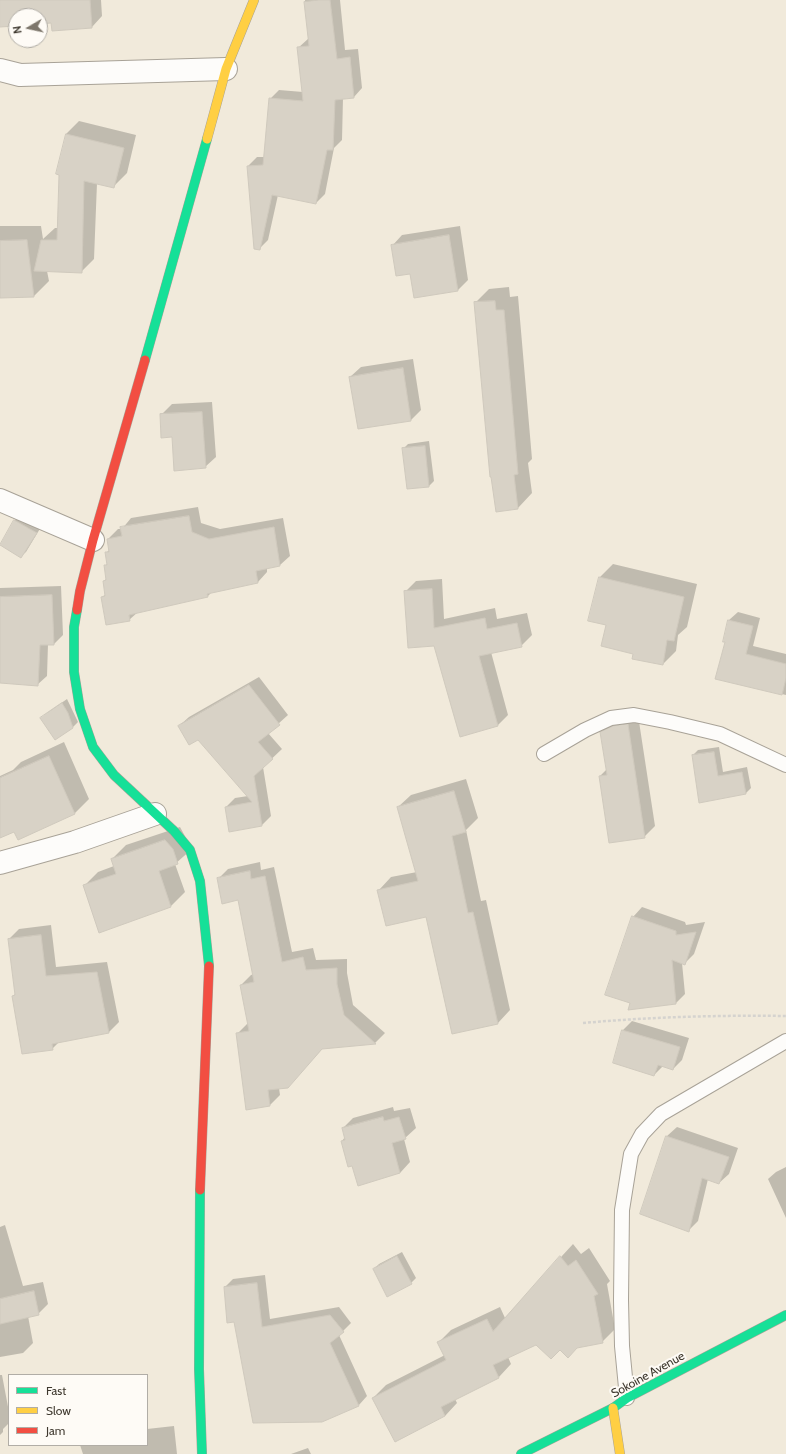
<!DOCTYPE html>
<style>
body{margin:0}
#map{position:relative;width:786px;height:1454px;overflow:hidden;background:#f1eadb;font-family:Cabin,sans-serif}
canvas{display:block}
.legend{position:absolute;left:8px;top:1374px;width:140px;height:72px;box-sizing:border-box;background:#fefbf6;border:1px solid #b1ada6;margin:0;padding:5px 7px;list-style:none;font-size:12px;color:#3e382e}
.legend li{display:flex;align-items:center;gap:8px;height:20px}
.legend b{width:20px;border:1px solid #b1ada6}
.north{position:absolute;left:8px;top:8px;width:40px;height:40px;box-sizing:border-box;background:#fefbf6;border:1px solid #b1ada6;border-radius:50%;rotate:261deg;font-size:11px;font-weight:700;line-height:16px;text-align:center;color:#3e382e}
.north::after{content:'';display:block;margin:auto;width:14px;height:18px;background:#7d766b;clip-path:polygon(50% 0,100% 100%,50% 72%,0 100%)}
</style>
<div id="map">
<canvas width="786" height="1454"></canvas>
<ul class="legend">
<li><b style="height:5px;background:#16e098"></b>Fast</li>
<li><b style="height:5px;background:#ffcf43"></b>Slow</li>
<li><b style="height:5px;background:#f24e42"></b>Jam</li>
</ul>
<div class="north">N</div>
</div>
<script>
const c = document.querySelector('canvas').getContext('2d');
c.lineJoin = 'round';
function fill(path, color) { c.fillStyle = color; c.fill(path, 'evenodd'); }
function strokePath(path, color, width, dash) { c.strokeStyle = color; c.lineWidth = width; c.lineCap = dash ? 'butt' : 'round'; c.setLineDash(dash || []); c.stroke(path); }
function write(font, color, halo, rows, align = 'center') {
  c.font = font + ' Cabin,sans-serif'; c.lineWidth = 4; c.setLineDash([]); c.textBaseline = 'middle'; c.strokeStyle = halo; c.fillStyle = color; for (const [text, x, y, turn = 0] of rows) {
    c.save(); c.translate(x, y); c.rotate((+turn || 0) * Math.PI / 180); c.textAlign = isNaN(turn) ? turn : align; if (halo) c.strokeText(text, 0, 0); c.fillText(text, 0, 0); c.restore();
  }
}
const shadow = new Path2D(`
 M 0,0 L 101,0 L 102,16 L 92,27 L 52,22 L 40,23 L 40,16 L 16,16 L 16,25 L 0,26 Z
 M 305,0 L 340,0 L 345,50 L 358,49 L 362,88 L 354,97 L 343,98 L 342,140 L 334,148 L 325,194 L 316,203 L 278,195 L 268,240 L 259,249 L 248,166 L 257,157 L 265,157 L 270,99 L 279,90 L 303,92 L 298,48 L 309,38 Z
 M 79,121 L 136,135 L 127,173 L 114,186 L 97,183 L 94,259 L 81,272 L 47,271 L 49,281 L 34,296 L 0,297 L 0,226 L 41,226 L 43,239 L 55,228 L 58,228 L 66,134 Z
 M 460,226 L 468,280 L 458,290 L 410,273 L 392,246 L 402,235 Z
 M 509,287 L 510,297 L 518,296 L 532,459 L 528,463 L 532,493 L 518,508 L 475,303 L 489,289 Z
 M 413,359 L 421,410 L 411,420 L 350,377 L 361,367 Z
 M 212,402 L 216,457 L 205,467 L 173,436 L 161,415 L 172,404 Z
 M 429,441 L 434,481 L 429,486 L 403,449 L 408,444 Z
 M 198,507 L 201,523 L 220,529 L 283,518 L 290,556 L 280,565 L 267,568 L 267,572 L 258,582 L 212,592 L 208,596 L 138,612 L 129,620 L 102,597 L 106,594 L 104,581 L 107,578 L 105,566 L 108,563 L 106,553 L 110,549 L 108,539 L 118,529 L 122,529 L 131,518 Z
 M 20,515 L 41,527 L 26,552 L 21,556 L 1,544 L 15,520 Z
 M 613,564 L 697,584 L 687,627 L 678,635 L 676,651 L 663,664 L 634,653 L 607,624 L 600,577 Z
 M 442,579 L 444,619 L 495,608 L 497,619 L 527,613 L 532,635 L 521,646 L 491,652 L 508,715 L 498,725 L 460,736 L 435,645 L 405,592 L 416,581 Z
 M 61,586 L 63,635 L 54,644 L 48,644 L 47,676 L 37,685 L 0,682 L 0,588 Z
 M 738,612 L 760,618 L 753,646 L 786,654 L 786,695 L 717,678 L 726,641 L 729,620 Z
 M 259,677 L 288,715 L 268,733 L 282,749 L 263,767 L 271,816 L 262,825 L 226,807 L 235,798 L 248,796 L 198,739 L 179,726 L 189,717 Z
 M 67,699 L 78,722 L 73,727 L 42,718 L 47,713 Z
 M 638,715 L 655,826 L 644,837 L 600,776 L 607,769 L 601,733 L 611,722 Z
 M 64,742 L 89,799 L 75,813 L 14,830 L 0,825 L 0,776 L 13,770 L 21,762 Z
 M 719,747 L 723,772 L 747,767 L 751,788 L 746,793 L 700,802 L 693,755 L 698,750 Z
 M 466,779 L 478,818 L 466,830 L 481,901 L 486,900 L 510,1010 L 498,1023 L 426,915 L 379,890 L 391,877 L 417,872 L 398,807 L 411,795 Z
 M 180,827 L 192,849 L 175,864 L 185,892 L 171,906 L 99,932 L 84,886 L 98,872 L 114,866 L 112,859 L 126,845 Z
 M 260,862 L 261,870 L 274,867 L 292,952 L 313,948 L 316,960 L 347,959 L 347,973 L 353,1005 L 385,1033 L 375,1043 L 323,1048 L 287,1087 L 279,1088 L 280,1095 L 270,1105 L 237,1034 L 247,1024 L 249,1023 L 241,985 L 251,975 L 254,974 L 239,899 L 218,879 L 228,869 Z
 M 642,907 L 685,922 L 686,925 L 705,922 L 694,954 L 685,963 L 682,963 L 685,994 L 676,1003 L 631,1003 L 633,917 Z
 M 51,925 L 56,967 L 107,962 L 119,1022 L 109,1032 L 59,1042 L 52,1049 L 13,996 L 16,993 L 9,939 L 19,929 Z
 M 632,1021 L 689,1038 L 682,1060 L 673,1069 L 663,1066 L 654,1075 L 614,1063 L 623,1030 Z
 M 393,1107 L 394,1111 L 410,1108 L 416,1128 L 404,1139 L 410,1162 L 400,1173 L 358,1184 L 353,1165 L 342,1141 L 345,1137 L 343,1128 L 353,1118 Z
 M 677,1127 L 738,1148 L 729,1174 L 719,1183 L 708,1179 L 698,1221 L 689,1230 L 641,1213 L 667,1136 Z
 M 786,1167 L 786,1218 L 768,1179 L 776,1172 Z
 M 5,1225 L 23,1286 L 43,1282 L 48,1304 L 38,1314 L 28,1316 L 33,1343 L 23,1353 L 0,1357 L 0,1227 Z
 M 573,1244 L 581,1254 L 589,1248 L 610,1281 L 607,1284 L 615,1329 L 602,1342 L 536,1344 L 508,1357 L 511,1364 L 499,1377 L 455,1399 L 457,1403 L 445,1416 L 373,1398 L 386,1385 L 445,1355 L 439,1342 L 451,1330 L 500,1307 L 505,1318 Z
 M 402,1252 L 416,1278 L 411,1283 L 374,1269 L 379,1264 Z
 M 265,1275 L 270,1319 L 339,1307 L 351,1323 L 339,1335 L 367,1396 L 359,1405 L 322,1421 L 235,1321 L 225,1287 L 233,1279 Z
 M 0,1375 L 2,1375 L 9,1412 L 9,1423 L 3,1429 L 3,1432 L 0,1435 Z
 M 174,1426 L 177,1454 L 83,1454 L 80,1445 L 147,1445 L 147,1429 Z
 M 308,1448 L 311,1454 L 291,1454 Z`);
const building = new Path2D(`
 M 0,0 L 90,0 L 92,28 L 52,31 L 51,23 L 40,24 L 40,16 L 16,16 L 16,26 L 0,27 Z
 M 319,0 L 330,0 L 337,59 L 350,57 L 354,98 L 335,100 L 333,150 L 327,150 L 316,204 L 272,195 L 260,250 L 254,249 L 247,166 L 263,165 L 269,98 L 303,101 L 297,47 L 309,46 L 304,2 Z
 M 66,134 L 124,148 L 114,188 L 84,181 L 82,273 L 34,271 L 41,240 L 57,240 L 59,175 L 56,174 Z
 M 449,235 L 458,291 L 414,298 L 410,274 L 396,276 L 391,245 Z
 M 27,240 L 34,297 L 0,298 L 0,241 Z
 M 495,301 L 496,310 L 504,310 L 518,474 L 514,475 L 518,509 L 496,512 L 491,477 L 490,477 L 474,302 Z
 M 403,368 L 411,421 L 358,429 L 349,377 Z
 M 202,412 L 206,468 L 174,471 L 172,437 L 161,438 L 160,414 Z
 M 425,446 L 429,487 L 407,489 L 402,448 Z
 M 189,516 L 192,532 L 209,539 L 274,527 L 280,566 L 256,571 L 258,583 L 207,594 L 208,597 L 129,615 L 130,621 L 106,625 L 101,597 L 105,596 L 103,581 L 106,580 L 104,565 L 107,565 L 105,552 L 109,552 L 107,539 L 122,536 L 120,527 Z
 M 14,520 L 37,533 L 21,558 L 0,545 Z
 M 599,577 L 684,597 L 674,641 L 667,640 L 663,665 L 632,659 L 633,654 L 601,646 L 606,625 L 588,621 Z
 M 432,589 L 434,628 L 485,618 L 487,629 L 517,623 L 522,647 L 479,656 L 498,726 L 460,737 L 434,646 L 408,648 L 404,591 Z
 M 52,595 L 54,645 L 40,645 L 38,686 L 0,683 L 0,597 Z
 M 728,620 L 753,626 L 746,654 L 786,664 L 786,678 L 782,695 L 715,679 L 725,642 L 723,642 Z
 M 249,685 L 280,725 L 258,742 L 273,759 L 254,776 L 262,826 L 229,832 L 225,807 L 252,802 L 198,740 L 189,745 L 178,726 Z
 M 62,703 L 68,713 L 73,728 L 55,740 L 40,718 Z
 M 628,724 L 645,838 L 609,843 L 599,776 L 607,775 L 600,732 L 613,726 Z
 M 714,752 L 718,776 L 742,772 L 746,794 L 699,803 L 692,755 Z
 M 49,756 L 75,814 L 18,840 L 14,832 L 0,838 L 0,778 Z
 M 454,791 L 466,832 L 452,836 L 468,913 L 473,912 L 498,1024 L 452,1034 L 426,917 L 386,926 L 377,890 L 418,881 L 397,807 Z
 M 165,840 L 173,849 L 178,864 L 159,871 L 171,907 L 99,933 L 83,885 L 116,874 L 111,859 Z
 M 250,871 L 251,879 L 265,876 L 282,962 L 303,957 L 306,970 L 337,968 L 337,984 L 344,1015 L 376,1044 L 322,1049 L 288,1088 L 268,1090 L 270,1106 L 246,1110 L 236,1033 L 249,1031 L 240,985 L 254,982 L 238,900 L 222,904 L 217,878 Z
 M 632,916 L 676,931 L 676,935 L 696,932 L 685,965 L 672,960 L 676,1004 L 628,1010 L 630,1003 L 605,995 Z
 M 41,935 L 46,976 L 97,972 L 109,1033 L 52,1044 L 53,1050 L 22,1054 L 12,996 L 15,995 L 8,939 Z
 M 622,1030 L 680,1047 L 673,1070 L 658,1065 L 654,1076 L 613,1063 Z
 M 383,1117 L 384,1121 L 399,1117 L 406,1139 L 392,1143 L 400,1173 L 358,1186 L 352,1166 L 348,1167 L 341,1141 L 345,1140 L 342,1128 Z
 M 666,1136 L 729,1157 L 719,1184 L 702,1178 L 689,1232 L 640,1214 Z
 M 397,1256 L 412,1284 L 387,1297 L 373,1269 Z
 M 560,1256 L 568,1266 L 576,1260 L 598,1294 L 594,1296 L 603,1343 L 577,1348 L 568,1358 L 560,1350 L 551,1359 L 536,1345 L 493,1365 L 499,1378 L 441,1407 L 445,1416 L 395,1442 L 372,1398 L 446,1360 L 437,1342 L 487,1319 L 493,1331 Z
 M 257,1283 L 262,1327 L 330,1315 L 344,1332 L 330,1343 L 359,1406 L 322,1422 L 253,1423 L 234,1322 L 227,1323 L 224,1287 Z
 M 34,1291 L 39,1315 L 0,1324 L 0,1299 Z`);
const path = new Path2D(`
 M 583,1023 C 650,1017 718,1015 786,1016`);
const lane = new Path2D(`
 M 544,754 L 585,730 L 611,718 L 634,715 L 670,722 L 720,734 L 786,765
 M 627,1398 L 622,1346 L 621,1300 L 622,1210 L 631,1154 L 642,1134 L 661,1114 L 786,1041`);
const street = new Path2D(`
 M 0,70 L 20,75 L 226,69
 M 0,500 L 93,540
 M 0,863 L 75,842 L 155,814`);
const fast = new Path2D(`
 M 145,360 L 207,139
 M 77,610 L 74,627 L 74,672 L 80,709 L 93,747 L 114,775 L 174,831 L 190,850 L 200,881 L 209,966
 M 200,1190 L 199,1369 L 202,1454
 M 521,1454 L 613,1408 L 627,1398 L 786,1315`);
const slow = new Path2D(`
 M 207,139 L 226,69 L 254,0
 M 613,1408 L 620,1454`);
const jam = new Path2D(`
 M 77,610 L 80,591 L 93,540 L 145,360
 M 200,1190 L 209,966`);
const streetNames = [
 ["Sokoine Avenue",648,1375,-29]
];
fill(shadow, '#0003');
fill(building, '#d8d2c6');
strokePath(building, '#cfc9bd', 1);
strokePath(lane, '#a8a297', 16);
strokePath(street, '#a8a297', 24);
strokePath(fast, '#a8a297', 10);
strokePath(slow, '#a8a297', 10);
strokePath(jam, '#a8a297', 10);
strokePath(path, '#d5d3cf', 2.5, [3, 2]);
strokePath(lane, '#fdfcfa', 14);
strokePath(street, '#fdfcfa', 22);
strokePath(fast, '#16e098', 9);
strokePath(slow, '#ffcf43', 9);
strokePath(jam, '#f24e42', 9);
write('12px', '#3e382e', '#fefbf6', streetNames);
</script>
